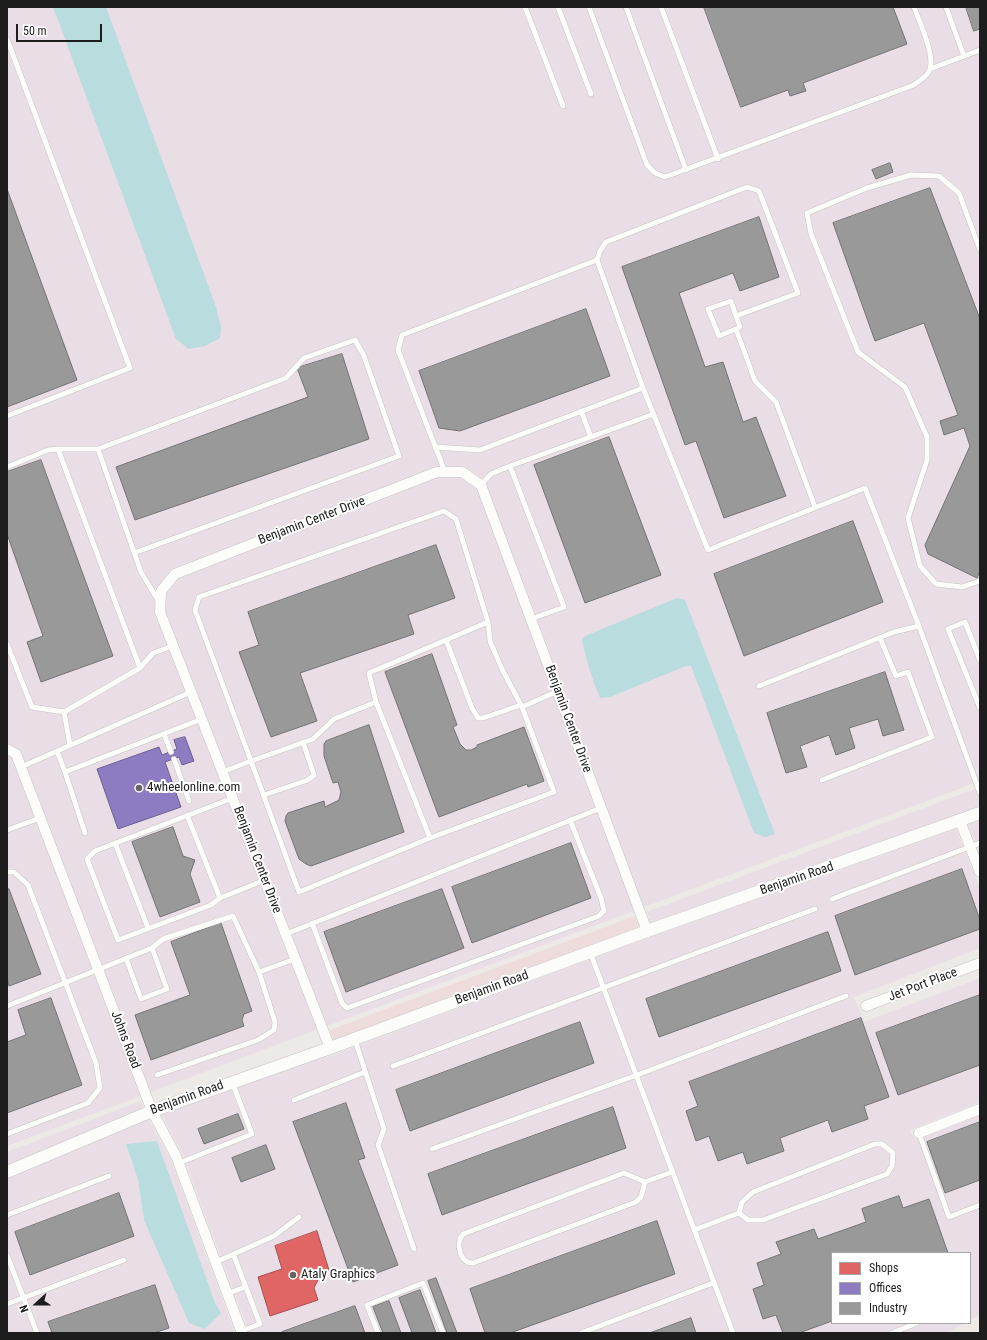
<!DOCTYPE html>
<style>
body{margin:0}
#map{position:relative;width:987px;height:1340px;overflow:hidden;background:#ece9e6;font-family:"Roboto Condensed",sans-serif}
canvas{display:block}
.frame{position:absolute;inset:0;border:8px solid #1d1d1d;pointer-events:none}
.legend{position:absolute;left:831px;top:1252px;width:140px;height:72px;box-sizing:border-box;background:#fff;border:1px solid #a5a5a5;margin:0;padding:5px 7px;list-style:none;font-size:12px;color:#1d1d1d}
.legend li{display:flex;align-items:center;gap:8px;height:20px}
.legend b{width:20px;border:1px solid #a5a5a5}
.north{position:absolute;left:16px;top:1284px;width:40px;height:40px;-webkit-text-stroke:3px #fff;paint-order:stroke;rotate:249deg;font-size:11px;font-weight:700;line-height:16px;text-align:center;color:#1d1d1d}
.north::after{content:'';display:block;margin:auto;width:14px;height:18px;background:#1d1d1d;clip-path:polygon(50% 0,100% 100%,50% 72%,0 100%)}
.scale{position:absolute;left:16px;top:24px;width:86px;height:18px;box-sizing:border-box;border:2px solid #1d1d1d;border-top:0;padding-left:5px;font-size:12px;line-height:14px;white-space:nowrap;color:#1d1d1d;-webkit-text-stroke:3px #fff;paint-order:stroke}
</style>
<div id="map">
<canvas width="987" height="1340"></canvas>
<div class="frame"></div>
<ul class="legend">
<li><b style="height:11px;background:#e06666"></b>Shops</li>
<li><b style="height:11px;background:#8e7cc3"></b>Offices</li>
<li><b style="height:11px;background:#999"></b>Industry</li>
</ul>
<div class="north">N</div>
<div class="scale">50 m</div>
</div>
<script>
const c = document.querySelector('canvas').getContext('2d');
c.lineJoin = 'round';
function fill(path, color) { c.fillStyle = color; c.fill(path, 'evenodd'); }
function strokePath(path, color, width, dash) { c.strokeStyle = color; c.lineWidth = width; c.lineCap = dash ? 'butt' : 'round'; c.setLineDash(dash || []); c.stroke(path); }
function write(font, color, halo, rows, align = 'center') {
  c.font = font + ' "Roboto Condensed",sans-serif'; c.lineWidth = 4; c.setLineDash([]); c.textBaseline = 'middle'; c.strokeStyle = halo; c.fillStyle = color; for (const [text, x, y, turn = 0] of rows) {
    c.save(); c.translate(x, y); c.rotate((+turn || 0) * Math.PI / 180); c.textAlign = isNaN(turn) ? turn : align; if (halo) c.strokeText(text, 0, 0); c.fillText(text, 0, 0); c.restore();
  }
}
const commercial = new Path2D(`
 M 635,916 L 639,928 L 334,1040 L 330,1030 Z`);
const industrial = new Path2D(`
 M 7,7 L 980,7 L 980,781 L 7,1146 Z
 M 980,787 L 980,807 L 651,923 L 647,912 Z
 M 980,820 L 980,854 L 968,824 Z
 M 956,829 L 980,888 L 980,948 L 854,997 L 864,1022 L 980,978 L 980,1102 L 910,1130 L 915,1140 L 980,1115 L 980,1315 L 970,1320 L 970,1253 L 832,1253 L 832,1323 L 965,1323 L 947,1333 L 249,1333 L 182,1153 L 161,1114 L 327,1055 L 327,1057 L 649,937 Z
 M 141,1101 L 143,1108 L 7,1166 L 7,1152 Z
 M 148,1118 L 170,1158 L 235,1333 L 7,1333 L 7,1178 ZM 126,1144 L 215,1303 L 220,1312 L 144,1220 L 138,1180 Z`);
const water = new Path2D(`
 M 53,7 L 106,7 L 216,307 L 221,327 L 220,338 L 205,346 L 189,349 L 176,339 Z
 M 677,598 L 685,600 L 775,834 L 765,837 L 754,833 L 691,666 L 686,666 L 610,697 L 600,698 C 592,679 586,660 582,640 L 585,636 Z
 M 157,1141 L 215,1303 L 221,1313 L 205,1329 L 189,1323 L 144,1220 L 138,1180 L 126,1144 Z`);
const shops = new Path2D(`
 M 317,1231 L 329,1270 L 322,1272 L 314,1288 L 318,1300 L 270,1316 L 258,1277 L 282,1269 L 275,1246 Z`);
const offices = new Path2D(`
 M 185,737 L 194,761 L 182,765 L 179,757 L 165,762 L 181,807 L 118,829 L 97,769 L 159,747 L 162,755 L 177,749 L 174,740 Z`);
const industry = new Path2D(`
 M 704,7 L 893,7 L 907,44 L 803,83 L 806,91 L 790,96 L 788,90 L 741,107 Z
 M 966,7 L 980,7 L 980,29 L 974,31 Z
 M 890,163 L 893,172 L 876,179 L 872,170 Z
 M 930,188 L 980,319 L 980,571 L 977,578 L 928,554 L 925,545 L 970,446 L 964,428 L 944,435 L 940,421 L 958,415 L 924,323 L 875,341 L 833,223 Z
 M 7,189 L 77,380 L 7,407 Z
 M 759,217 L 779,277 L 740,291 L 733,273 L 679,293 L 705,367 L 723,362 L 743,422 L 756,417 L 786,496 L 724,518 L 696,441 L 685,445 L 622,267 Z
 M 586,309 L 610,376 L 460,431 L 439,428 L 419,371 Z
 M 342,354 L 369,439 L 135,520 L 116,467 L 308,397 L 297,368 Z
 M 609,437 L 661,575 L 585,603 L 534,465 Z
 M 41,460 L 113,656 L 41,682 L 27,642 L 43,636 L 7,534 L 7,472 Z
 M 853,521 L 883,602 L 744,656 L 714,574 Z
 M 436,545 L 455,598 L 408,615 L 414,634 L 300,673 L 317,721 L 271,737 L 239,652 L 259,645 L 248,612 Z
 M 432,654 L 457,725 L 453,727 L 460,744 L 466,750 L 471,750 L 477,747 L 477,745 L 524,727 L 544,781 L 528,787 L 527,784 L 439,817 L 385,672 Z
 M 885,672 L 904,730 L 883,736 L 878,719 L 849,728 L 855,748 L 836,755 L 829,735 L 800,746 L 807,767 L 786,773 L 767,713 Z
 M 369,725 L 404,832 L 311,866 L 306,864 L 299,859 L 285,821 L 286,816 L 288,813 L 324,801 L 325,807 L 339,800 L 341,792 L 338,782 L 333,783 L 324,756 L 324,744 L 326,741 Z
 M 173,827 L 183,856 L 195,860 L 190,874 L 200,902 L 160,917 L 132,842 Z
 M 571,843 L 591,898 L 472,943 L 452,887 Z
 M 962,869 L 980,920 L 980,929 L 855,975 L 835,916 Z
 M 9,889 L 41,974 L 9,986 L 7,979 L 7,890 Z
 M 442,889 L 464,948 L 346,992 L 324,932 Z
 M 221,923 L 252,1011 L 244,1014 L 242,1020 L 244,1026 L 151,1060 L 135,1015 L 190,995 L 171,942 Z
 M 828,932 L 841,971 L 659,1037 L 646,999 Z
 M 980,995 L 980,1065 L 898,1095 L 876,1033 Z
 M 51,998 L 82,1085 L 7,1113 L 7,1042 L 26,1035 L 18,1010 Z
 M 861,1018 L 889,1097 L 864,1106 L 868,1119 L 832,1132 L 828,1120 L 780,1138 L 784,1151 L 747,1164 L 743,1152 L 718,1161 L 709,1136 L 696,1141 L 686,1111 L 698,1106 L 689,1082 Z
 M 580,1022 L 594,1063 L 410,1131 L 396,1090 Z
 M 346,1103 L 365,1158 L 358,1160 L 398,1265 L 353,1282 L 293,1122 Z
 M 613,1107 L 626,1148 L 442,1215 L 428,1174 Z
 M 238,1114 L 244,1129 L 204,1144 L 198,1129 Z
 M 980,1122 L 980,1180 L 945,1193 L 927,1142 Z
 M 266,1145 L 275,1169 L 241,1182 L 232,1158 Z
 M 119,1193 L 134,1236 L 30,1275 L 15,1232 Z
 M 899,1196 L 903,1208 L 929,1199 L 948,1253 L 832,1253 L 832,1321 L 799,1333 L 783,1333 L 776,1315 L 763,1319 L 753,1289 L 764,1285 L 757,1263 L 781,1254 L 776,1242 L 814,1229 L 818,1239 L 866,1222 L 862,1209 Z
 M 657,1221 L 675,1274 L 510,1333 L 485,1333 L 470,1289 Z
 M 436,1278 L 457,1333 L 447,1333 L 428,1281 Z
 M 155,1285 L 169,1328 L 154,1333 L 52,1333 L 48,1322 Z
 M 420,1290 L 436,1333 L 412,1333 L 399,1298 Z
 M 389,1301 L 401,1333 L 383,1333 L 373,1307 Z
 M 355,1306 L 365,1333 L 282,1333 L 282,1332 Z
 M 691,1318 L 696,1333 L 650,1333 Z`);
const service = new Path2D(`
 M 525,7 L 563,106
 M 558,7 L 591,94
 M 589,7 L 647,165 L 655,173 L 665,177 L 914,85 C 918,81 925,78 928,73 C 938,60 919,21 914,7
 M 626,7 L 686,170
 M 661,7 L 718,159
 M 946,7 L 964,56
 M 7,39 L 130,368 L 7,416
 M 930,69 L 980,50
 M 980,250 L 959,193 L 939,176 L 911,175 L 867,188 L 807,213 L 811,234 L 858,352 L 905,387 L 927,437 L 927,460 L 908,518 L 920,566 L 936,584 L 962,587 L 980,581
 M 597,260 L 600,251 L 606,242 L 747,187 L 759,191 L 798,293 L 736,316 L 731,301 L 708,309 L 719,336 L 736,329 L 755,381 L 776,402 L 815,507
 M 736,316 L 740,327 L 736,329
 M 643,388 L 708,550 L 865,488 L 919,626 L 980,793
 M 581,411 L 591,437
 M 435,447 L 480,450 L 643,388 L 597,260 L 402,335 L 398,350 L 445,472
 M 58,449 L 98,449 L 141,572 L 159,602
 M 98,449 L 286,378 L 304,358 L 355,340 L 364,356 L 399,456 L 134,553
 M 7,467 L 48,450 L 58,449 L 140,668 L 64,712 L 32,707 L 7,644
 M 481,485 L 491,474 L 510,466
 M 444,511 L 456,519 L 488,622 L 369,673 L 376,702 L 334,719 L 313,739 L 251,761 L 195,610 L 199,597 Z
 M 531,619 L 564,607 L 510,466 L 654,414
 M 446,640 L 472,708 L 478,718 L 483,718 L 521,705
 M 980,660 L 965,622 L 948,629 L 980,708
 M 140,668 L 153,653 L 173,646
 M 759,686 L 894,632 L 919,626
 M 522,707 L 558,691
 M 64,712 L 70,745
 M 164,734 L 171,752
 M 57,751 L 65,772 L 202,719
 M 174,759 L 189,801
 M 21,767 L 191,692
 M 65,772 L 85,833
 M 222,772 L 251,761 L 299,892 L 430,838 L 376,702
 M 822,780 L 932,737 L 908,672 L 896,676 L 880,638
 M 264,795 L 308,780 L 314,775 L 303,742
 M 233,798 L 95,851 L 87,859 L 118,940 L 211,905 L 220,898 L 265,880
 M 187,815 L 220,898
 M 7,830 L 40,818
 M 430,838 L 554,792 L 522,707 L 502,669 L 490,641 L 488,622
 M 115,843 L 148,928
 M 7,872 L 14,872 L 28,885 L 96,1063 L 100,1088 L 88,1103 L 7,1134
 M 832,899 L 980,843
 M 312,923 L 342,1003 L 347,1008 L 599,916 L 604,911 L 601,898 L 570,820
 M 286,934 L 601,808
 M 152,948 L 163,939 L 233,916 L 259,972 L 295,959
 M 590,952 L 733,1333
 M 7,1006 L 152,948 L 167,989 L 141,999 L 126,958
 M 355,1040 L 384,1129 L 378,1145 L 414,1249
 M 393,1066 L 815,909
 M 157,1075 L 258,1040 L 274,1030 L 275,1022 L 259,972
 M 294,1100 L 365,1072
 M 919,1133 L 949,1217 L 980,1205
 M 432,1149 L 637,1075 L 846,996
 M 179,1163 L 252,1134 L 232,1082
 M 645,1182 L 624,1173 L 463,1234 C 455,1243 460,1264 473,1263 L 636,1202 L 641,1197 L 645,1182 L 672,1172
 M 7,1215 L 109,1176
 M 694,1230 L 739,1213 L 742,1202 L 753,1192 L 875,1144 L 882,1144 L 893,1153 L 892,1166 L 887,1174 L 763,1220 L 748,1220 L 739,1213
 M 7,1255 L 37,1333
 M 234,1256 L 260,1324 L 241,1331
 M 216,1262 L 274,1236 L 299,1217
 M 227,1294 L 245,1287
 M 7,1304 L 124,1260
 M 378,1333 L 367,1305 L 423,1283 L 443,1333
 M 581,1333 L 713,1283
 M 892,1333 L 917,1323`);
const minor = new Path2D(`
 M 7,749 L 16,754 L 152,1111 L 176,1156 L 242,1333
 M 960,821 L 980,872
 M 866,1006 L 980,963
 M 330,1048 L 160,612 L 161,591 L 175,574 L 437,472 L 462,472 L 481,485 L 647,931
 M 919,1133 L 980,1109`);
const tertiary = new Path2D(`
 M 7,1172 L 152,1111 L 330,1048 L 647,931 L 980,813`);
const markers = [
 [139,788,4,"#656463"],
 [293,1275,4,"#656463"]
];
const streetNames = [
 ["Benjamin Center Drive",312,521,-21],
 ["Benjamin Center Drive",568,719,70],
 ["Benjamin Center Drive",257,860,69],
 ["Benjamin Road",797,879,-19],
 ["Jet Port Place",923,985,-21],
 ["Benjamin Road",492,988,-20],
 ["Johns Road",125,1040,69],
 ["Benjamin Road",187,1098,-20]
];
const poiNames = [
 ["4wheelonline.com",147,788],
 ["Ataly Graphics",301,1275]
];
fill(commercial, '#eedcdc');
fill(industrial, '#eadee6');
fill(water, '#b9dcdf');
fill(shops, '#e06666');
strokePath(shops, '#a65050', 1);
fill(offices, '#8e7cc3');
strokePath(offices, '#6c6091', 1);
fill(industry, '#999');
strokePath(industry, '#747474', 1);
strokePath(service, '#c4c3c2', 6);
strokePath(minor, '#c4c3c2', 11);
strokePath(tertiary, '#c4c3c2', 13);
strokePath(service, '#fcfcfb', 5);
strokePath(minor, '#fcfcfb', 10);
strokePath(tertiary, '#fcfcfb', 12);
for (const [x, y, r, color] of markers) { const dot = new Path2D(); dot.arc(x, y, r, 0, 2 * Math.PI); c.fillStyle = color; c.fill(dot); strokePath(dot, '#fff', 1.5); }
write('13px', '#1d1d1d', '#fff', streetNames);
write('13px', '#1d1d1d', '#fff', poiNames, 'left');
</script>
